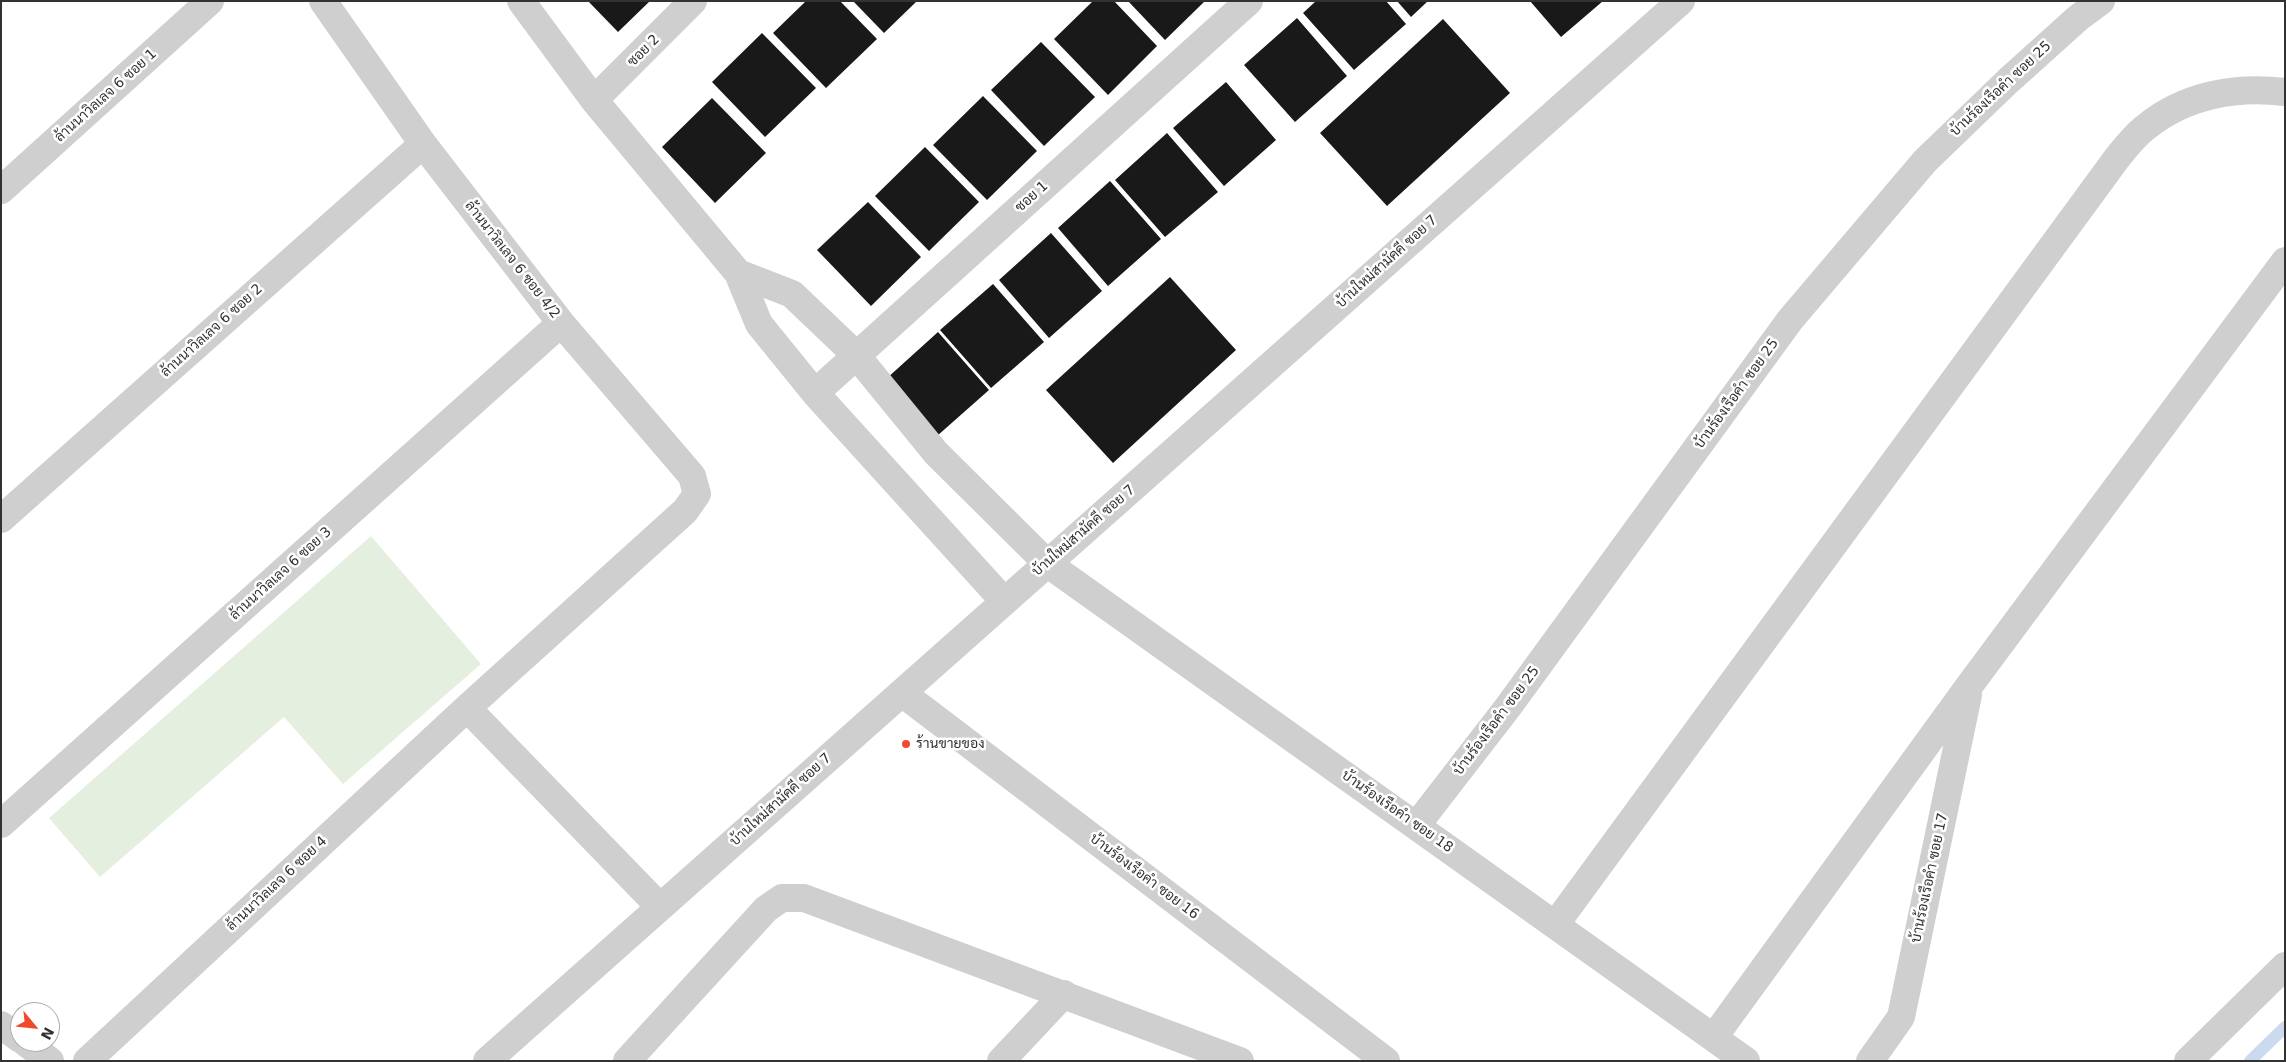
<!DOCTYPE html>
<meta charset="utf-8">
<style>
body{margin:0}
#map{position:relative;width:2286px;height:1062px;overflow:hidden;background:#fff;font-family:"DejaVu Sans",sans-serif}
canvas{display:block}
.frame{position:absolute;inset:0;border:2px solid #323232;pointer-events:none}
.north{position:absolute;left:10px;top:1002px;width:50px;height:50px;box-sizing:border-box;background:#fff;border:1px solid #adadad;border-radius:50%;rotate:118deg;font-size:14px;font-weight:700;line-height:20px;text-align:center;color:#323232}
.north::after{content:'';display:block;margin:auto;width:18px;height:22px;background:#f0492d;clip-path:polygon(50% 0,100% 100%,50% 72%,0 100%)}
</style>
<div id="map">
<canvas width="2286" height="1062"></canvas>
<div class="frame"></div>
<div class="north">N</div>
</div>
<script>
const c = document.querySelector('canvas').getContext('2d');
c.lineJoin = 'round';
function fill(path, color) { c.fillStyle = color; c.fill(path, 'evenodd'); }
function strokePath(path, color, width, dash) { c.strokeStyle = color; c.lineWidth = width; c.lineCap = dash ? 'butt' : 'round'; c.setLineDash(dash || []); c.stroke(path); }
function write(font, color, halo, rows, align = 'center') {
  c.font = font + ' "DejaVu Sans",Sarabun,sans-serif'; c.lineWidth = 5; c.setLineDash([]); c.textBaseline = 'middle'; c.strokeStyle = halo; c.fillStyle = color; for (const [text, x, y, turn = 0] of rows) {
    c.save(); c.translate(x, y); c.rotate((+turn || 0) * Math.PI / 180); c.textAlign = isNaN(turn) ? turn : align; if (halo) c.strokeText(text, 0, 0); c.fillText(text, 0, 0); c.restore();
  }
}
const green = new Path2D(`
 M 371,536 L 481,664 L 343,784 L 284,717 L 100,877 L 49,818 Z`);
const stream = new Path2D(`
 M 2250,1061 L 2285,1027`);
const building = new Path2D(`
 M 588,1 L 650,1 L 618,32 Z
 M 806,1 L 840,1 L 877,39 L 826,88 L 773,33 Z
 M 853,1 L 917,1 L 884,33 Z
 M 1093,1 L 1114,1 L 1157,46 L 1108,95 L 1054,39 Z
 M 1128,1 L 1205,1 L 1165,40 Z
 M 1316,1 L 1386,1 L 1406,24 L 1354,70 L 1303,13 Z
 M 1397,1 L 1428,1 L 1411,17 Z
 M 1530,1 L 1603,1 L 1561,37 Z
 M 1297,18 L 1347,76 L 1295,122 L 1244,65 Z
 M 1443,19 L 1510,93 L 1387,206 L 1320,133 Z
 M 762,33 L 816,88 L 765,137 L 712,82 Z
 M 1041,42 L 1095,97 L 1044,146 L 991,90 Z
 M 1226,82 L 1276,140 L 1224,186 L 1173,128 Z
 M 983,96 L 1037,151 L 987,200 L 933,145 Z
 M 712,98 L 766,153 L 715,203 L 662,147 Z
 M 1167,133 L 1218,192 L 1165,237 L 1115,180 Z
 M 925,147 L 979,202 L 929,251 L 875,196 Z
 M 1110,181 L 1161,239 L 1108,286 L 1058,228 Z
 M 868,202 L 921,257 L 871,306 L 817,250 Z
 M 1051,233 L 1102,291 L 1049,338 L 999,280 Z
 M 1170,277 L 1236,350 L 1113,463 L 1046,390 Z
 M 993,284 L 1044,342 L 991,388 L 940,330 Z
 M 938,332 L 989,390 L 937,436 L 886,379 Z`);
const minor = new Path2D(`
 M 521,1 L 594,100 L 738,273 L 759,324 L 815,393 L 1004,601
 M 594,100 L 693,1
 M 1,190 L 210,1
 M 738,273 L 792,294 L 856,355 L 936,453 L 1048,564 L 1746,1061
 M 815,393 L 1249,1
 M 1,519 L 423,144
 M 902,693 L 1386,1061
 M 467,708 L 660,907
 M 1,824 L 561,323
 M 1416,826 L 1508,707 L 1790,320 L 1925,161 L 2008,81 L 2078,18 L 2101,1
 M 1555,925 L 2117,158 C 2126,147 2135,135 2146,127 C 2185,95 2236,86 2285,92
 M 1,1025 L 20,1039
 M 1714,1037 L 1969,686 L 2285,261
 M 25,1042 L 50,1061
 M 87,1061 L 467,708 L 685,511 L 697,494 L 692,476 L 561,323 L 423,144 L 323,1
 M 487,1061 L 1681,1
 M 627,1061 L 766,909 L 782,898 L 804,898 L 1240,1061
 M 1001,1061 L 1064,994
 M 1870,1061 L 1901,1017 L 1968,695
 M 2188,1061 L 2285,966`);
const markers = [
 [906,744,5,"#f0492d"]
];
const streetNames = [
 ["ซอย 2",644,51,-45],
 ["บ้านร้องเรือคำ ซอย 25",2001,89,-43],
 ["ล้านนาวิลเลจ 6 ซอย 1",106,96,-42],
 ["ซอย 1",1032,197,-42],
 ["ล้านนาวิลเลจ 6 ซอย 4/2",512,260,52],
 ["บ้านใหม่สามัคคี ซอย 7",1387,262,-42],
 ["ล้านนาวิลเลจ 6 ซอย 2",212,331,-42],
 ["บ้านร้องเรือคำ ซอย 25",1737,394,-54],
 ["บ้านใหม่สามัคคี ซอย 7",1084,531,-41],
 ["ล้านนาวิลเลจ 6 ซอย 3",281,574,-42],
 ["บ้านร้องเรือคำ ซอย 25",1497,721,-53],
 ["บ้านใหม่สามัคคี ซอย 7",781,800,-42],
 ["บ้านร้องเรือคำ ซอย 18",1397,812,35],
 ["บ้านร้องเรือคำ ซอย 16",1144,877,37],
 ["บ้านร้องเรือคำ ซอย 17",1930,878,-78],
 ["ล้านนาวิลเลจ 6 ซอย 4",277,884,-43]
];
const poiNames = [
 ["ร้านขายของ",916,744]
];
fill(green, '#e5efe0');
strokePath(stream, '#ccdaef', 12);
fill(building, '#191919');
strokePath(minor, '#cfcfcf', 28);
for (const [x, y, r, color] of markers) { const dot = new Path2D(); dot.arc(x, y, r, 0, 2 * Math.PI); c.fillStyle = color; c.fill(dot); strokePath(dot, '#fff', 2); }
write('14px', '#323232', '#fff', streetNames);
write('14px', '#323232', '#fff', poiNames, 'left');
</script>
